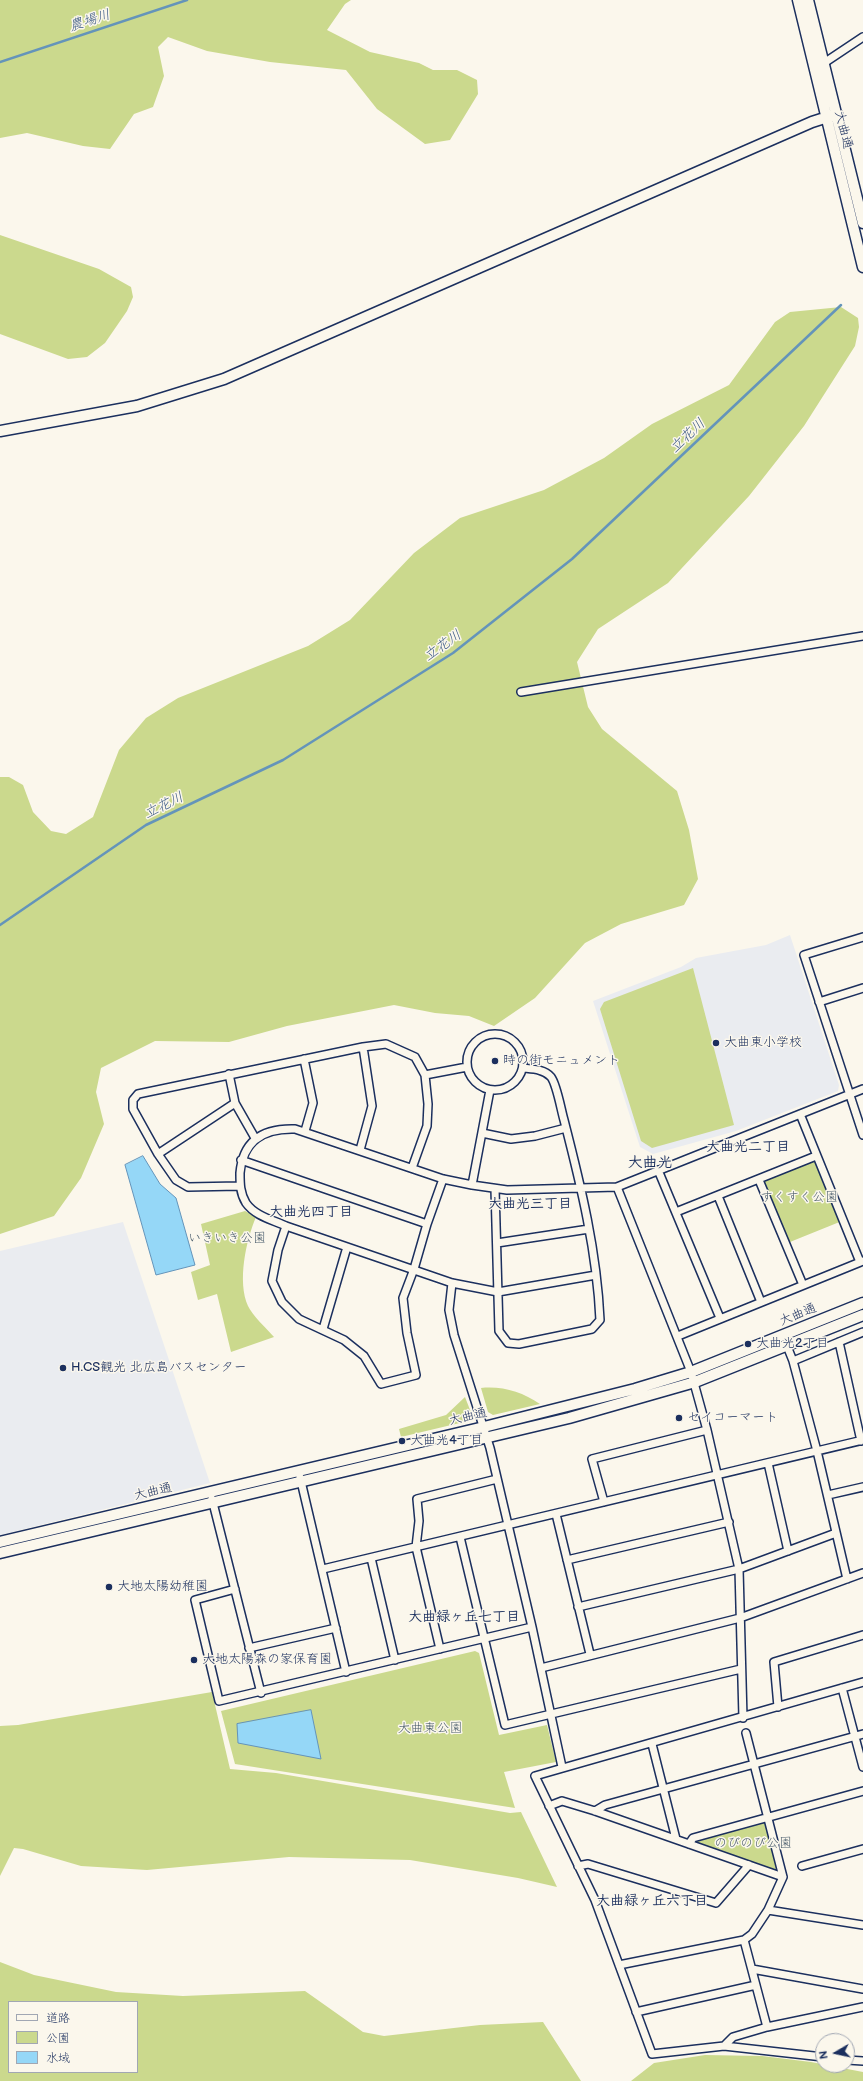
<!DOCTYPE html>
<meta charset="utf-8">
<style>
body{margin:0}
#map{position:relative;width:863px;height:2081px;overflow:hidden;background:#fbf7ec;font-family:"Balsamiq Sans","Klee One",sans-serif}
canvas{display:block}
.legend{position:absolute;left:8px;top:2001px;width:130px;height:72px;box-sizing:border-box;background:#fbf7ec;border:1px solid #a1a7b3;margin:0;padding:5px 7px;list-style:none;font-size:12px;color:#1b2f5e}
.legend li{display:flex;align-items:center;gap:8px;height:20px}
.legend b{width:20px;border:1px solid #a1a7b3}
.north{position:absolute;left:815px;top:2033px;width:40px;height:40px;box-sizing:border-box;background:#fbf7ec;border:1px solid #a1a7b3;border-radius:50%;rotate:261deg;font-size:11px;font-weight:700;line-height:16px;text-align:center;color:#1b2f5e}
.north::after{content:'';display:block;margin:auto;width:14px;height:18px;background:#1b2f5e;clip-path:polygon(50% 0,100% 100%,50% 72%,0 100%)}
</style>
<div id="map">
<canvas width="863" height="2081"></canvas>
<ul class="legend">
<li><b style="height:5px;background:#fbf7ec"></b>道路</li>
<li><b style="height:11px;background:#cbd98d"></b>公園</li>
<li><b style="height:11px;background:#95d7f7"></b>水域</li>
</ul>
<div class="north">N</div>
</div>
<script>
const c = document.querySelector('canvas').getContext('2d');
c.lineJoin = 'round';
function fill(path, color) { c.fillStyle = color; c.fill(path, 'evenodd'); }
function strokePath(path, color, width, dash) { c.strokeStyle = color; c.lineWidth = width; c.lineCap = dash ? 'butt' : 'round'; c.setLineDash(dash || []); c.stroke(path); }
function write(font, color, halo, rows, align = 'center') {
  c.font = font + ' "Balsamiq Sans","Klee One",sans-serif'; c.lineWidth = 3; c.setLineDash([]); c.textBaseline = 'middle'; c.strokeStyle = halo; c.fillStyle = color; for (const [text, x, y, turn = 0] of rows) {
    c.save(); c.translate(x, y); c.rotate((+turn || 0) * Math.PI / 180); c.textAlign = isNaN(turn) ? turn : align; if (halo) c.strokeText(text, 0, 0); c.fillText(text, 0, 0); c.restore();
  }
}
const built = new Path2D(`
 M 790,935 L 839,1085 L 838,1091 L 736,1131 L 653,1154 L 640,1147 L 593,1001 L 681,967 L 696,958 L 766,945 Z
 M 123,1222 L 210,1483 L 0,1535 L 0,1251 Z`);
const green = new Path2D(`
 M 0,0 L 351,0 L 345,4 L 327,30 L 370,52 L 419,63 L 433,70 L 457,70 L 477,80 L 478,94 L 450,140 L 425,144 L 377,109 L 346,70 L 270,62 L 207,51 L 168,37 L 158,47 L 164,76 L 153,107 L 134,114 L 110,149 L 83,146 L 27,133 L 0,138 Z
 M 0,235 L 99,269 L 131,287 L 133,297 L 127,311 L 105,343 L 87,357 L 68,359 L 0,334 Z
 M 841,307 L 858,318 L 859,327 L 855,346 L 804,426 L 749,496 L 668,583 L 598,629 L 577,662 L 588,707 L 602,729 L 677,791 L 689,830 L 698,879 L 684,905 L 621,924 L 585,943 L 535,998 L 494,1026 L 469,1016 L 435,1013 L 394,1005 L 287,1026 L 229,1042 L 155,1041 L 101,1068 L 96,1092 L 104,1124 L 81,1178 L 54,1216 L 0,1234 L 0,777 L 9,777 L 23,785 L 33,812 L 51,831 L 66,834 L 93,817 L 119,750 L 146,718 L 178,698 L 308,646 L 350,620 L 414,553 L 460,518 L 544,490 L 604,458 L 652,424 L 729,385 L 775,322 L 790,312 Z
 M 693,968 L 734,1125 L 652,1148 L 641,1141 L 600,1009 L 604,1002 Z
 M 816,1156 L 842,1221 L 785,1244 L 759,1180 Z
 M 245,1211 L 256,1217 C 246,1240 237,1282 248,1306 C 252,1315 267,1329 274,1337 L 231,1352 L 217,1294 L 198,1300 L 191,1272 L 210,1265 L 201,1224 Z
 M 481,1388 C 503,1386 522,1392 540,1404 L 493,1415 L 488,1412 Z
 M 465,1397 L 472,1415 L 468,1421 L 401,1437 L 399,1429 L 446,1415 Z
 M 475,1651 L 479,1653 L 499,1735 L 547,1725 L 556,1762 L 504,1772 L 515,1808 L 235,1764 L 221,1711 Z
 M 212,1692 L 230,1769 L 276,1773 L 510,1813 L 521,1812 L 557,1887 L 518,1878 L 410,1860 L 289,1857 L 147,1870 L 81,1866 L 23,1849 L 14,1848 L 0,1876 L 0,1726 L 18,1725 Z
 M 769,1817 L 783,1877 L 689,1844 L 697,1837 Z
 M 0,1962 L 34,1975 L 116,1992 L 183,1996 L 305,1991 L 363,2032 L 384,2036 L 480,2025 L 543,2022 L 581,2081 L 0,2081 ZM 9,2002 L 137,2002 L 137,2072 L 9,2072 Z
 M 705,2055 L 762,2056 L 811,2062 L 863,2072 L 863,2081 L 631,2081 L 654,2063 Z`);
const water = new Path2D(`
 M 143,1156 L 160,1184 L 176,1198 L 195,1265 L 156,1275 L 125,1165 Z
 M 311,1710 L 321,1759 L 238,1743 L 237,1724 Z`);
const stream = new Path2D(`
 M 0,62 L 187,0
 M 0,925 L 146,825 L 283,760 L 453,653 L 572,559 L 841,305`);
const street = new Path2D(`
 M 824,63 L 863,37
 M 521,692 L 863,636
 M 863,937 L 804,955 L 863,1135
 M 819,1002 L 863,988
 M467 1062a28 28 0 1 1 56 0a28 28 0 1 1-56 0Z
 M 304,1059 L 313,1103 L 305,1131
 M 229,1074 L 235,1103 L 255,1138
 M 425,1075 L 467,1067
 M 800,1114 L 860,1262
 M 482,1133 L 511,1139 L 535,1136 L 566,1128
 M 360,1150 L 372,1106 L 363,1047
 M 158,1154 L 235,1103
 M 241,1160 L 427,1224
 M 658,1170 L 720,1318
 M 759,1180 L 803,1285
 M 472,1185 L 490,1090
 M 239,1186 L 188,1187 L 176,1180 L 158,1154 L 133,1109 L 133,1100 L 138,1094 L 363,1047 L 386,1044 L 415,1057 L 425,1075 L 428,1104 L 427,1126 L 412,1168
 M 617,1187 L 691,1372 L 707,1430 L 739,1569 L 743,1718
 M 495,1189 L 499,1331 L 508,1343 L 519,1344 L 592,1329 L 600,1320 C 597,1252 581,1186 564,1120 C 561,1110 557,1085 551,1077 C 544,1069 532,1069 523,1068
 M 718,1196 L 761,1302
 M 676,1212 L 816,1156
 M 286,1226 L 278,1250 L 272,1281 L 282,1302 L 299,1319 L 344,1340 L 364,1356 L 381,1384 L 416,1375 L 407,1333 L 403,1298 L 414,1269 L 427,1224 L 443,1179
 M 497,1243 L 589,1229
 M 596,1275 L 498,1292 L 452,1283 L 286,1226 C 273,1220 255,1216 246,1203 C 240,1193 240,1184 240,1173 C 243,1140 264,1128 295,1129 L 443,1179 L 472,1185 L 507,1190 L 617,1187 L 863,1089
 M 452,1283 L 449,1310 L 454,1335 L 490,1448 L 532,1627 L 562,1767
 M 323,1329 L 347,1247
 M 678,1336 L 863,1261
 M 839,1342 L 861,1441
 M 787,1346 L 793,1361 L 817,1451 L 847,1579
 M 793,1361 L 863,1332
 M 768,1463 L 788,1551
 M 300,1477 L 346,1672
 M 828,1495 L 863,1487
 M 212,1499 L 261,1693
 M 604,1502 L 592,1459 L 707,1430
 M 556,1514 L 590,1654
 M 460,1537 L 505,1725 L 741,1669
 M 371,1558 L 395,1660
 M 567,1560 L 729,1522
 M 323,1569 L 863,1440
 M 235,1589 L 195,1600 L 219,1701 L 532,1627
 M 578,1607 L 739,1569 L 836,1533
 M 249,1648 L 336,1628
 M 440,1649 L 416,1547 L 419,1521 L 417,1499 L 497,1479
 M 541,1668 L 740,1618 L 863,1573
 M 842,1688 L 863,1767
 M 778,1707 L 774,1662 L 863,1635
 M 746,1733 L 783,1877 L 768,1910 L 752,1934 L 744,1940 L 767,2027 L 733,2037 L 724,2046 L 652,2054 L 595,1900 L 535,1776 L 863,1682
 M 652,1744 L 676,1839
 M 549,1806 L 562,1801 L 595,1811 L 783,1877
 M 595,1811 L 605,1805 L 863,1734
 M 689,1844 L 693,1838 L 863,1791
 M 578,1866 L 588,1864 L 716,1903 L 749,1865
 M 802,1866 L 863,1849
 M 768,1910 L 863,1925
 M 619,1965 L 744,1940
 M 752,1969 L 863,1989
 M 636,2012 L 756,1985
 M 767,2027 L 863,2007
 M 724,2046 L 823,2057
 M 847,2060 L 863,2061`);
const secondary = new Path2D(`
 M 798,0 L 863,267
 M 808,0 L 863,223
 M 0,431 L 137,406 L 224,379 L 812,122 L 837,114
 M 0,1542 L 484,1427 L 635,1389 L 691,1372 L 863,1303
 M 0,1553 L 569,1418 L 695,1382 L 863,1315`);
const markers = [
 [716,1043,4,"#1b2f5e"],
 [495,1061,4,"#1b2f5e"],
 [748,1344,4,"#1b2f5e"],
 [63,1368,4,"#1b2f5e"],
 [679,1418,4,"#1b2f5e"],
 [402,1441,4,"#1b2f5e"],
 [109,1587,4,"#1b2f5e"],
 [194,1660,4,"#1b2f5e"]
];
const streetNames = [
 ["大曲通",843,130,76],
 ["大曲通",798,1315,-22],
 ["大曲通",468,1417,-13],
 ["大曲通",153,1492,-13]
];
const poiNames = [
 ["大曲東小学校",724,1043],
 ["時の街モニュメント",503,1061],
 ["大曲光2丁目",756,1344],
 ["H.CS観光 北広島バスセンター",71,1368],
 ["セイコーマート",687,1418],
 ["大曲光4丁目",410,1441],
 ["大地太陽幼稚園",117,1587],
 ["大地太陽森の家保育園",202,1660]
];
const parkNames = [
 ["すくすく公園",799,1198],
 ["いきいき公園",227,1239],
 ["大曲東公園",430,1729],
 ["のびのび公園",753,1844]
];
const waterNames = [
 ["農場川",90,21,-18],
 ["立花川",688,436,-43],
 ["立花川",443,646,-35],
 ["立花川",164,806,-26]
];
const neighbourhoodNames = [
 ["大曲光二丁目",748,1147],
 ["大曲光三丁目",530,1204],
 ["大曲光四丁目",311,1212],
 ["大曲緑ヶ丘七丁目",464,1617],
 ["大曲緑ヶ丘六丁目",652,1901]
];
const quarterNames = [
 ["大曲光",650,1163]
];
fill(built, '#eaecf0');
fill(green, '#cbd98d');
fill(water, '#95d7f7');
strokePath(water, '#6494ba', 1);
strokePath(stream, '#6494ba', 2.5);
strokePath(street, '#1b2f5e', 10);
strokePath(secondary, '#1b2f5e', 13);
strokePath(street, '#fbf7ec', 7);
strokePath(secondary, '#fbf7ec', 10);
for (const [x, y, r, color] of markers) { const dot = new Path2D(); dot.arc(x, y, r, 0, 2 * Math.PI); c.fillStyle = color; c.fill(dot); strokePath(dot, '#fbf7ec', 1.5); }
write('13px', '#1b2f5e', '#fbf7ec', streetNames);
write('13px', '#1b2f5e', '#fbf7ec', poiNames, 'left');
write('13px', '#475a6a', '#fbf7ec', parkNames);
write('italic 14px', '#3a5984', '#fbf7ec', waterNames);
write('bold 14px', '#1b2f5e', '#fbf7ec', neighbourhoodNames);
write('bold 15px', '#1b2f5e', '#fbf7ec', quarterNames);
</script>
